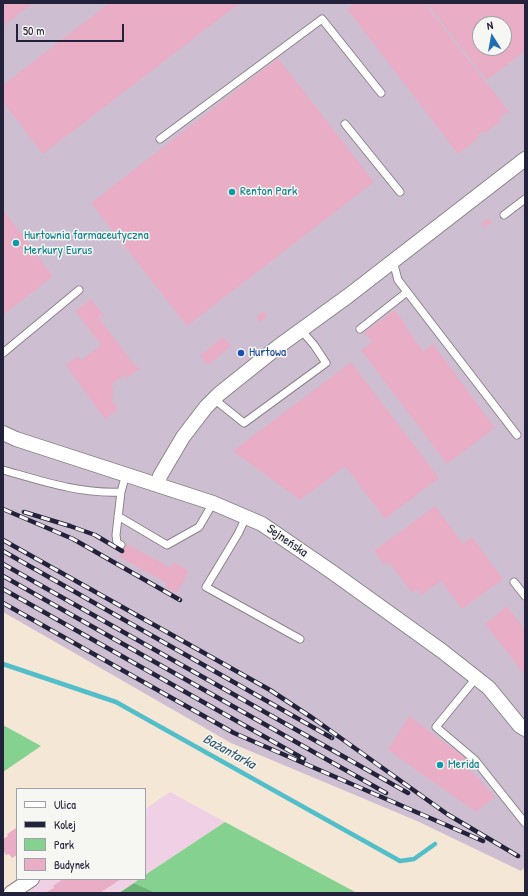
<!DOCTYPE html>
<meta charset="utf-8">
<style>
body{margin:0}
#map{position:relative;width:528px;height:896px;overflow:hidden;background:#f4e7d6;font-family:"Patrick Hand",sans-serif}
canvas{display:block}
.frame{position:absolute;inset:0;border:4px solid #22223b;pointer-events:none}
.legend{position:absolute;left:16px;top:788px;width:130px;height:92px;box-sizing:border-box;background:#f6f6f2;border:1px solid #a1a1a9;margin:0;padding:5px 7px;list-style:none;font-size:12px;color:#22223b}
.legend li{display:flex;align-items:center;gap:8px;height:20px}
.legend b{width:20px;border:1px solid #a1a1a9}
.north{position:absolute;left:472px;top:16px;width:40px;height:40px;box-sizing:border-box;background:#f6f6f2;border:1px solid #a1a1a9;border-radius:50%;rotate:349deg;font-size:11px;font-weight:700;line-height:16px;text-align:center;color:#22223b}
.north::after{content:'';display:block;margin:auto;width:14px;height:18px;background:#1f6fb2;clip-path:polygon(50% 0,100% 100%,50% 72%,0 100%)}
.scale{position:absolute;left:16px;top:24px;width:108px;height:18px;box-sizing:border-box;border:2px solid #22223b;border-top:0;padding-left:5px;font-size:12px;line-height:14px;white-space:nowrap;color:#22223b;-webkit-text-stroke:3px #f6f6f2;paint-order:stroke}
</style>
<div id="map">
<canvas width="528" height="896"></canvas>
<div class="frame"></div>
<ul class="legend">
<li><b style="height:5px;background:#fff"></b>Ulica</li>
<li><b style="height:5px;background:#22223b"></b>Kolej</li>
<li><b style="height:11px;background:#85d290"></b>Park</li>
<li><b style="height:11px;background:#e9aec6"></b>Budynek</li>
</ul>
<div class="north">N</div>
<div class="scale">50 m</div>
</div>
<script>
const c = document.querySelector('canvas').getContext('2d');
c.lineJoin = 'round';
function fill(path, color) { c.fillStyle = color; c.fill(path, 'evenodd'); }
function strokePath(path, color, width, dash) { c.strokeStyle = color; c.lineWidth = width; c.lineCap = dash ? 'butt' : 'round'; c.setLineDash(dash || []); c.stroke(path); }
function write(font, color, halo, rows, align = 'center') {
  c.font = font + ' "Patrick Hand",sans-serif'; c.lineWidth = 3; c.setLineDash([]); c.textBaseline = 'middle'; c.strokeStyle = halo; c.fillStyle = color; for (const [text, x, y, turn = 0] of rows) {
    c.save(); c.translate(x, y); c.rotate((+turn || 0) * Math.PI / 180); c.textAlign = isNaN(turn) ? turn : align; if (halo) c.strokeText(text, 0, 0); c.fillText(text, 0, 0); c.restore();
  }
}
const built = new Path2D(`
 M 170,792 L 225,822 L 145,875 L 145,809 Z
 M 40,879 L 139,879 L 118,893 L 20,893 Z`);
const industrial = new Path2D(`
 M 3,3 L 525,3 L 525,867 L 521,871 L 417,821 L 231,743 L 3,612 ZM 480,24 L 504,24 L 504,48 L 480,48 Z`);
const green = new Path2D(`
 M 3,725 L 41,746 L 3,772 Z
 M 225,822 L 357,893 L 156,893 L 134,883 L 139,879 L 145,879 L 145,875 Z`);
const forest = new Path2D(`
 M 134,883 L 156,893 L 119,893 Z`);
const stream = new Path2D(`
 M 3,664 L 116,702 L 400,861 L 414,859 L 435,844`);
const building = new Path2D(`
 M 3,3 L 30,3 L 31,5 L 3,26 Z
 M 109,3 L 240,3 L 43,154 L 3,102 L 3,85 Z
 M 355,3 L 424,3 L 510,113 L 509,114 L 507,112 L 504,114 L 499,118 L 501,121 L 485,133 L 483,131 L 477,135 L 479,138 L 458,154 L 347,9 Z
 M 426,3 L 525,3 L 525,51 L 487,80 ZM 480,24 L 504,24 L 504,48 L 480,48 Z
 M 278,58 L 374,182 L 187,326 L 91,203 Z
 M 3,210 L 53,276 L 3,315 Z
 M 488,218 L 492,222 L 484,227 L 481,224 Z
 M 91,299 L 105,317 L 104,318 L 101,315 L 98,317 L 137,368 L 139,366 L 140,368 L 127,378 L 124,375 L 111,385 L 114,390 L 112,401 L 118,409 L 105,419 L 66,365 L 78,356 L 81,360 L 101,345 L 75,311 Z
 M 395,310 L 406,325 L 405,326 L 423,351 L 433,344 L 495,428 L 447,464 L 361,350 L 372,342 L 364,332 Z
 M 263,311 L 268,316 L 261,322 L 256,318 Z
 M 223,337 L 231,346 L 208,365 L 200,356 Z
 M 351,362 L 439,478 L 385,519 L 345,466 L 300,500 L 233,451 Z
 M 435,506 L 463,544 L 472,537 L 503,579 L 462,609 L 441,581 L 421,595 L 417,589 L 412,593 L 389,562 L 384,565 L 374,551 Z
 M 127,544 L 171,568 L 173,562 L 189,571 L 177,593 L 165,587 L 167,583 L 119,557 Z
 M 507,606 L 525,630 L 525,675 L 485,624 Z
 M 409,716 L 472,763 L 469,768 L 495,797 L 476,812 L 388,750 Z
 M 16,828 L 17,830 L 17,855 L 12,858 L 9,854 L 6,855 L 3,850 L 3,839 L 8,836 L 7,834 Z
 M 63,879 L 121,879 L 100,893 L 45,893 L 54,888 L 53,886 Z`);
const service = new Path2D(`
 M 345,124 L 400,192
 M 160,139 L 322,19 L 381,93
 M 504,215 L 525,199
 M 393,261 L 398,280 L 517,435
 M 360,329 L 407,292
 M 3,353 L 79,290
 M 214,399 L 244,423 L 326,363 L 314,345 L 301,330
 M 3,470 C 42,481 80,494 121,492 L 126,474
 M 118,516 L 167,545 L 199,527 L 213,503
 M 246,517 L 238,534 L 206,587 L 300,639
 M 121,545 L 117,543 L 116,535 L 121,492
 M 514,582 L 525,596
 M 476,678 L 436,727 L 475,760 L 525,823`);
const minor = new Path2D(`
 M 3,433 L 16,439 L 213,503 L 262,524 L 332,572 L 442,651 L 489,688 L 520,726 L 525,729
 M 158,484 L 160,476 L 183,437 L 206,407 L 219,394 L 279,346 L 348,296 L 525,159
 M 11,893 L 32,879`);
const rail = new Path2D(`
 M 3,509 L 73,539 L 180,600
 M 24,512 L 70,526 L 95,535 L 122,551
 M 3,540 L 270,690 L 314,719 L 447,814 L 518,856
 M 3,551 L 332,738
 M 3,564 L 408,793
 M 3,576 L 386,793
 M 3,589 L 304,759
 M 3,603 L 234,733 L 483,841`);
const markers = [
 [232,192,4,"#0f9aa8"],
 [16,243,4,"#0f9aa8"],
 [241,353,4,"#1a4fb4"],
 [440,765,4,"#0f9aa8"]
];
const cultureNames = [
 ["Renton Park",240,192],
 ["Hurtownia farmaceutyczna",24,236],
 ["Merkury Eurus",24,251],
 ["Merida",448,765]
];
const transitNames = [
 ["Hurtowa",249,353]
];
const streetNames = [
 ["Sejneńska",287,541,35]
];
const waterNames = [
 ["Bażantarka",229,752,29]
];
fill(built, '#f0d0e5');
fill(industrial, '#cebed2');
fill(green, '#85d290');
fill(forest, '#6cb47a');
strokePath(stream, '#51bec9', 4.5);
fill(building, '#e9aec6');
strokePath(service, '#8b8488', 9);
strokePath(minor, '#8b8488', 16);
strokePath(service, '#fff', 7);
strokePath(minor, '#fff', 14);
strokePath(rail, '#22223b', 4.5);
strokePath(rail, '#f6f6f2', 3, [9]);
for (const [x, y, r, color] of markers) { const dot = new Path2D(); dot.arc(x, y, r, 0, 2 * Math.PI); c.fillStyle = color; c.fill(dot); strokePath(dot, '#f6f6f2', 1.5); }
write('13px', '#0d838f', '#f6f6f2', cultureNames, 'left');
write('13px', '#164399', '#f6f6f2', transitNames, 'left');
write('13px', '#22223b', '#f6f6f2', streetNames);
write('italic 14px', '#32596d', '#f6f6f2', waterNames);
</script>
